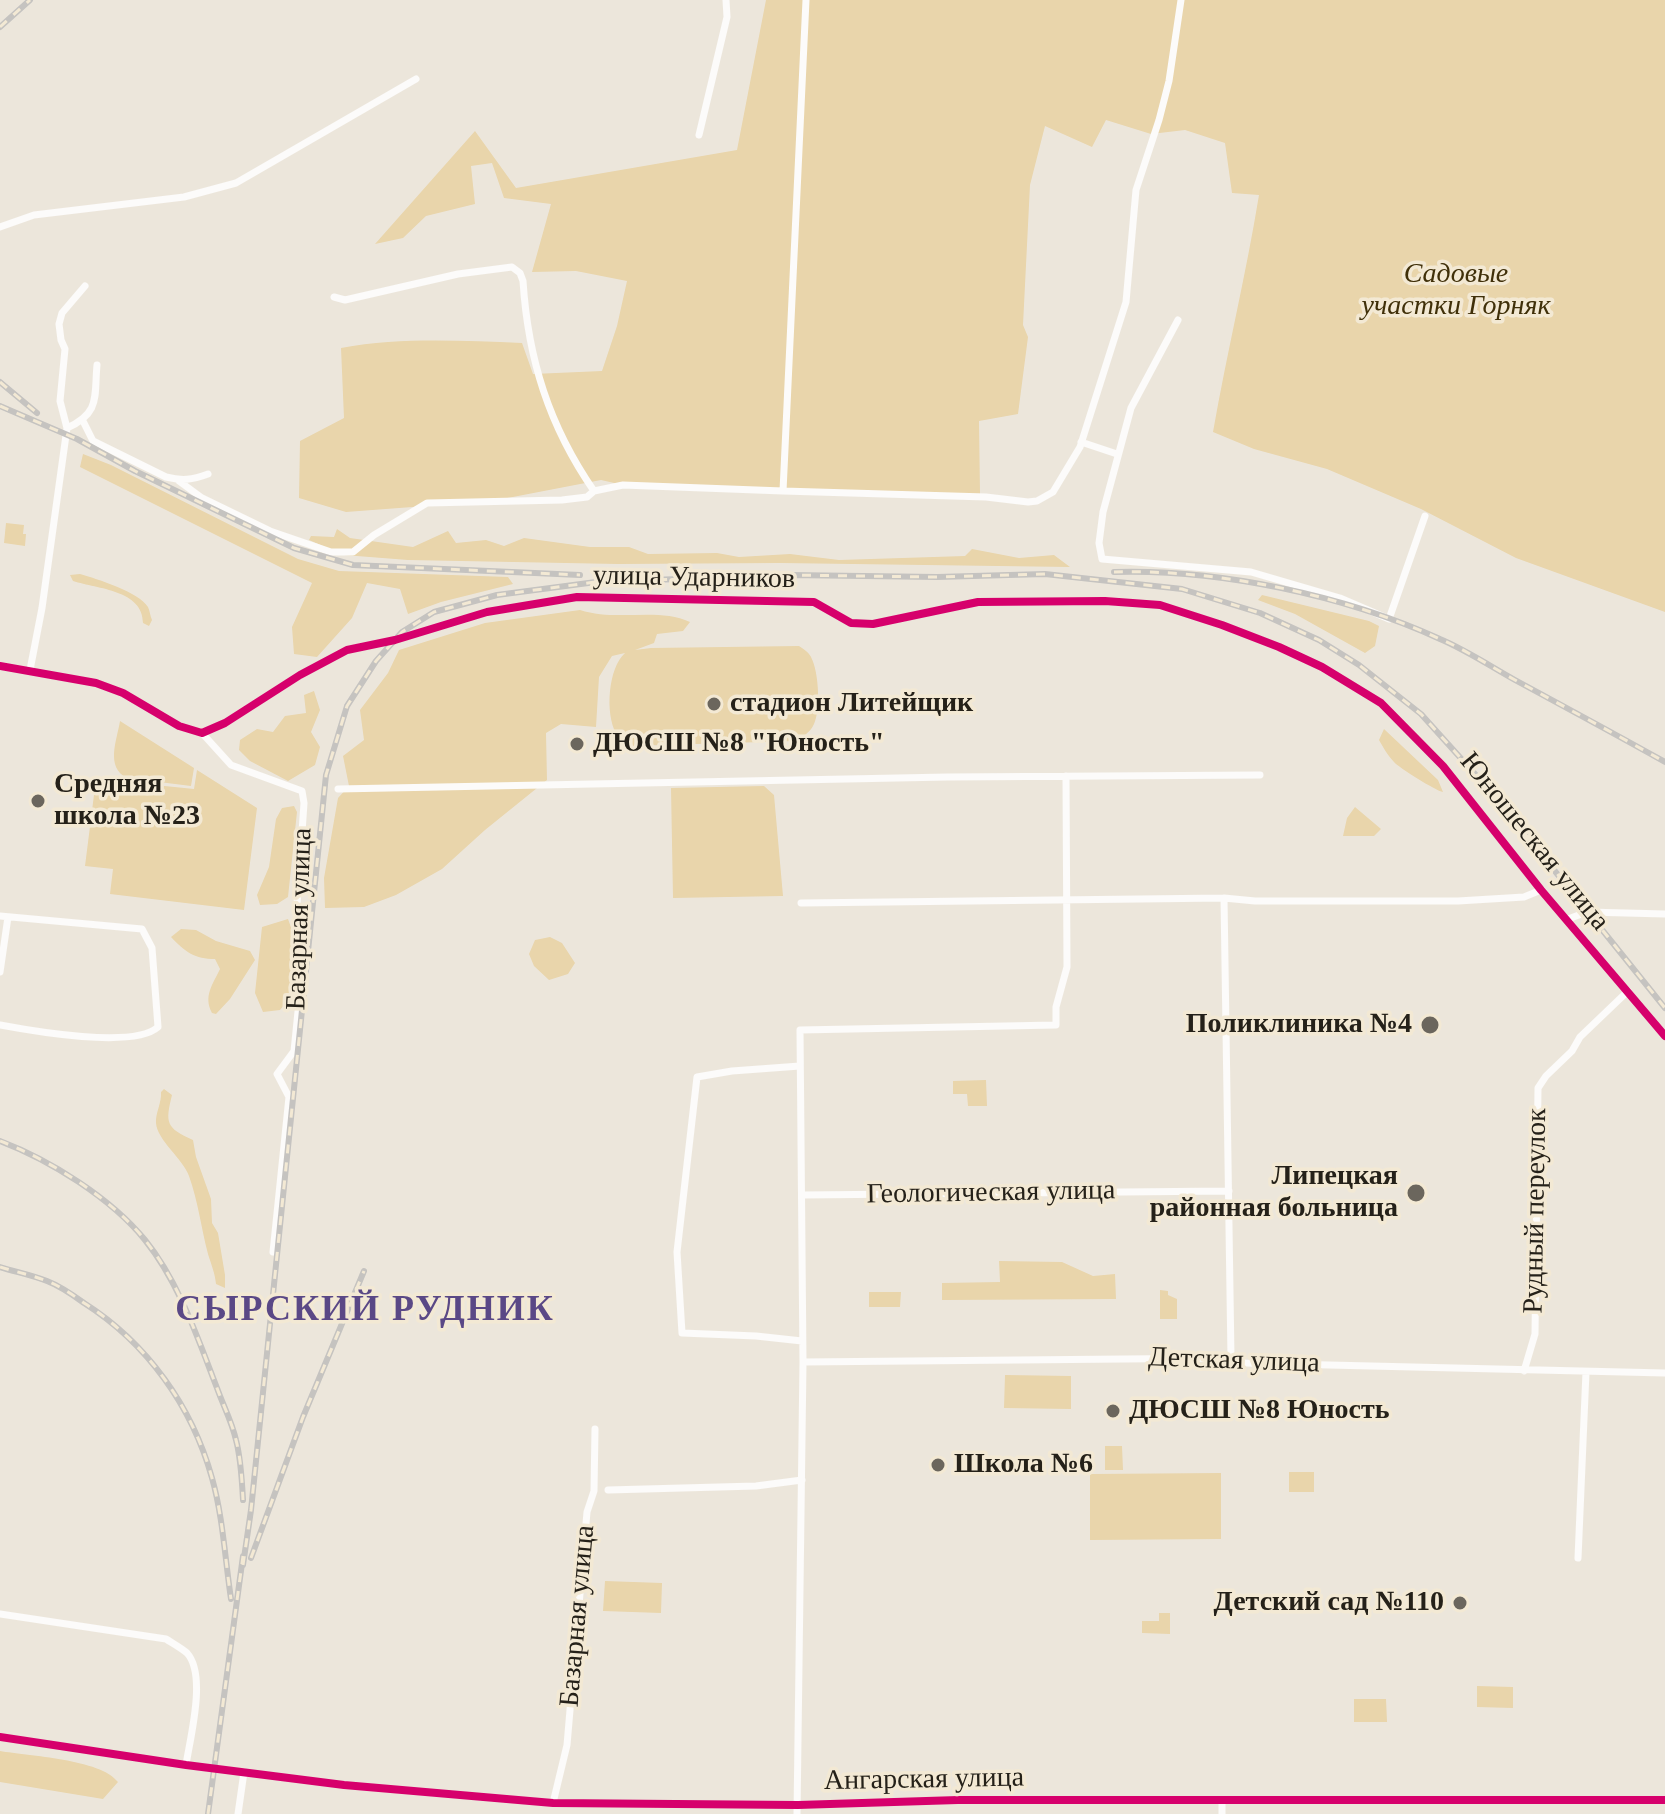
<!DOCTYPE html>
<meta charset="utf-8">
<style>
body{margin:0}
canvas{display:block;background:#ece6db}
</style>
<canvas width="1665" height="1814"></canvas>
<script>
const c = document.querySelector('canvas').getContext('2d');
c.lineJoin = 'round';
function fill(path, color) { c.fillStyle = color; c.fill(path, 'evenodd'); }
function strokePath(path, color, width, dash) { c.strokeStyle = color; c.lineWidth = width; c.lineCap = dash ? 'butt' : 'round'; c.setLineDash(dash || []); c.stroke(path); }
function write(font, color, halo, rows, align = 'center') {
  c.font = font + ' "Times New Roman",serif'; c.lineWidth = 7; c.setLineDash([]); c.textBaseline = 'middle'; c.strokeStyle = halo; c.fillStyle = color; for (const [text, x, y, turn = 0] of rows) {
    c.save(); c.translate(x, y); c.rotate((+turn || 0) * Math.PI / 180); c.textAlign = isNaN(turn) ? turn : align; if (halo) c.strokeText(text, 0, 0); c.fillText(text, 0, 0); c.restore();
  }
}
const green = new Path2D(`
 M 766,0 L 1665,0 L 1665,612 L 1516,558 L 1421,509 L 1327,469 L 1254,449 L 1213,432 C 1227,352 1246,275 1259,195 L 1232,193 L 1225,143 L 1185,130 L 1151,134 L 1106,120 L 1092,147 L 1045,126 L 1030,185 L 1023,325 L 1028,337 L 1018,414 L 979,421 L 980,494 L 623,485 L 601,480 L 492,501 L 346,512 L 299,498 L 300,441 L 344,418 L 341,348 C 401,337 462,341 522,343 L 533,374 L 602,371 L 617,326 L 627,281 L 576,271 L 532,272 L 551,204 L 504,198 L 492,163 L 471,166 L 475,204 L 426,216 L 403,238 L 375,244 L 475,131 L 516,188 L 737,150 Z
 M 83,454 L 111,465 L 298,559 L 339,571 L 508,577 L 513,584 L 441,602 L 408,614 L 400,589 L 367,583 L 352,618 L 317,657 L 294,654 L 292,627 L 312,583 L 80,467 Z
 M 6,523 L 24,525 L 23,534 L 26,534 L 25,546 L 4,543 Z
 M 337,529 L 350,538 L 413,547 L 448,531 L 456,543 L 486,540 L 504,546 L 524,538 L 590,547 L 629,547 L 648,554 L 717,553 L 739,557 L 790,554 L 839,560 L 965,556 L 972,549 L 1019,558 L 1054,555 L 1070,567 L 780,563 L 618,564 L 408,560 L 344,555 L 309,540 L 311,536 L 334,537 Z
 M 80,574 C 97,579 139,592 148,607 C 150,611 150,616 152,620 L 149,626 L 143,623 C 143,590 98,589 73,581 L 70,575 Z
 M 1262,595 L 1369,621 L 1379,626 L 1375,646 L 1365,653 L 1295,614 L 1258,600 Z
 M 580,610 C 617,622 658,607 690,622 L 683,631 L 657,634 L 654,643 L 635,650 L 651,648 L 799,646 C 803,649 807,651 809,654 C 819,666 821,710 814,724 C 810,733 802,737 795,741 L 631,746 C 625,742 620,740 616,733 C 605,714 608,668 625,653 L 612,656 L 599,677 L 596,727 L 561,724 L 546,733 L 547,780 L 485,830 L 442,869 L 396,895 L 364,907 L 325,908 L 324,878 L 338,798 L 349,786 L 343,756 L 364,740 L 360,710 L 388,673 L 399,650 L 485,623 Z
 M 314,691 L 320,710 L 311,732 L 320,747 L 315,765 L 288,781 L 250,761 L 239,750 L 240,740 L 257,729 L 273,732 L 285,716 L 306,713 L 304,695 Z
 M 120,721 L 194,768 L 191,786 L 127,778 C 105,767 117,740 120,721 Z
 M 1384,729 L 1438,780 L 1443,792 C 1436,791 1398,767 1394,762 C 1388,756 1383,747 1379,740 Z
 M 197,770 L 257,808 L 244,910 L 110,894 L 113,869 L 85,866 L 96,779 L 194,789 Z
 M 764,786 L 774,795 L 783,896 L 673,898 L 671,788 Z
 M 294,806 L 297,812 L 288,897 L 277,904 L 260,905 L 257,895 L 269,867 L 276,819 L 282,808 Z
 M 1355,807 L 1381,829 L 1374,836 L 1343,836 L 1347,818 Z
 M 288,919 L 296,941 L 294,993 L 280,1010 L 263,1012 L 255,993 L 262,927 Z
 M 181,929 L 196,930 L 216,941 L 250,951 L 255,960 L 230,999 L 216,1014 L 212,1013 C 203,996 213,984 220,969 L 215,959 C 195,959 185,952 171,937 Z
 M 550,937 L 562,943 L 575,963 L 568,974 L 549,980 L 534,966 L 529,954 L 535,940 Z
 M 986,1080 L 987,1106 L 968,1106 L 967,1094 L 953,1094 L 953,1081 Z
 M 164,1089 L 172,1095 C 165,1123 166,1128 193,1140 L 196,1157 L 211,1199 L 212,1223 L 218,1233 L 225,1275 L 225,1288 L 216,1284 C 215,1273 211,1264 208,1254 C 201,1227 198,1201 189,1176 C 183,1159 157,1140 156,1123 C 155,1114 162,1102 161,1092 Z
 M 999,1261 L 1062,1262 L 1093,1276 L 1115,1274 L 1116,1299 L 942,1300 L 942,1283 L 1000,1282 Z
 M 1160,1290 L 1168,1291 L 1168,1295 L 1177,1299 L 1177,1319 L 1160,1319 Z
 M 869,1292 L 901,1292 L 900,1307 L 869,1307 Z
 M 1005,1375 L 1071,1376 L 1071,1409 L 1004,1408 Z
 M 1105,1446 L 1122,1446 L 1123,1470 L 1105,1470 Z
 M 1289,1472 L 1314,1472 L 1314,1492 L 1289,1492 Z
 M 1221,1473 L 1221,1539 L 1090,1540 L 1090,1474 Z
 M 605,1581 L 662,1583 L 661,1613 L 603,1611 Z
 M 1159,1613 L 1170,1613 L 1170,1634 L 1142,1633 L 1142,1621 L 1159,1621 Z
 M 1477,1686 L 1513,1687 L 1513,1708 L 1477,1707 Z
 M 1354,1699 L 1386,1699 L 1387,1722 L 1354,1722 Z
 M 0,1751 C 28,1756 101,1759 118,1782 L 103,1799 L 0,1782 Z`);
const street = new Path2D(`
 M 699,135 L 727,17 L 726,0
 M 0,227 L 34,215 L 184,197 L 236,183 L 416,79
 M 1178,320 L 1131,408 L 1103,512 L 1099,543 L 1102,559 L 1251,572 L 1340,598 L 1389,619 L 1425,516
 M 82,419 L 93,441 L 166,477 C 182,481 192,480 208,474
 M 67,428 C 101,413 94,396 97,365
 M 1081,442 L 1117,454
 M 179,481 L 202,498 L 270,531 L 331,552 L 353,552 L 374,535 L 427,503 L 562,500 L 587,497 L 594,491 C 549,426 528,359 523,281 L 520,273 L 512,267 L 458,274 L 345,300 L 334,297
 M 594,491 L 623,485 L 783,491 L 806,0
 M 783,491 L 986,497 L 1028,502 L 1037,501 L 1053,492 L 1080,447 L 1126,302 L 1136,190 L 1159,120 L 1169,81 L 1181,0
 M 0,666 L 96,683 L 123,693 L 179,726 L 202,733 L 225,723 L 300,675 L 347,650 L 395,640 L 487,612 L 577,597 L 814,602 L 851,623 L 873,624 L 978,602 L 1105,601 L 1160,605 L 1222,625 L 1279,647 L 1322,667 L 1381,703 L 1443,766 L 1541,890 L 1665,1036
 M 30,670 L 42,608 L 67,428 L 60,401 L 65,349 L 61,340 L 59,324 L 62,313 L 85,286
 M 202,733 L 231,765 L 302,791 L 304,803 L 297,905 L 304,952 L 294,1051 L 277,1074 L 289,1097 L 273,1252
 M 338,789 L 948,777 L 1260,775
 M 1224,898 L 1231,1358
 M 801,903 L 1224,898 L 1255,901 L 1458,901 L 1524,897 L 1541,890
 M 0,916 L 142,929 L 152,948 L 158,1027 C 134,1049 32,1031 0,1025
 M 1568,919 L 1587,912 L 1665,914
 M 0,972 L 8,917
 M 800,1066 L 732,1071 L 697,1077 L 677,1252 L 682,1333 L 756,1336 L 802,1341
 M 802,1195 L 1229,1191
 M 803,1362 L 1231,1358 L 1245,1363 L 1665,1373
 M 1524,1371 L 1535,1334 L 1538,1088 L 1546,1076 L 1572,1051 L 1580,1037 L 1628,991
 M 608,1490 L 756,1486 L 802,1480
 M 1578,1558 L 1586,1372
 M 0,1614 L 166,1639 C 172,1643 181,1648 187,1653 C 207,1675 190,1738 186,1765
 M 0,1737 L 186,1765 L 344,1785 L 553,1803 L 798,1805 L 958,1800 L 1665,1800
 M 553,1803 L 567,1745 L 587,1512 L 594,1491 L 595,1429
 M 238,1814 L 244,1772
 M 797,1814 L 803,1362 L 800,1030 L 1056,1025 L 1056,1007 L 1067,967 L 1066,776
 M 1222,1814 L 1222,1801`);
const rail = new Path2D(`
 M 0,27 L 30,0
 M 0,382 L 37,413
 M 0,406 L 77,439 L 135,471 L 294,548 L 353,565 L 580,575
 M 1114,572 C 1219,569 1344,595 1440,639 C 1466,650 1490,666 1515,680 C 1565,707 1615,734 1665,762
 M 0,1141 C 50,1160 111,1198 145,1240 C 179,1282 198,1339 217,1388 C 223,1405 232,1422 236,1440 C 241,1459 242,1481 243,1500
 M 0,1267 C 16,1272 32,1275 47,1281 C 60,1286 73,1295 84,1303 C 147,1343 192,1406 212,1478 C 223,1517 225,1559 231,1599
 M 251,1558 L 303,1417 L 364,1271
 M 243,1565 L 251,1510 L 326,775 L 347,706 L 376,661 L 402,632 L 434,612 L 497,595 L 596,582 L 789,575 L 937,577 L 1045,574 L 1182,589 L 1260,613 L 1319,640 L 1359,665 L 1421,714 L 1493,794 L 1665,1008
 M 208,1814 L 243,1556`);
const cycleway = new Path2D(`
 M 0,666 L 96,683 L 123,693 L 179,726 L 202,733 L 225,723 L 300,675 L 347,650 L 395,640 L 487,612 L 577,597 L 814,602 L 851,623 L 873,624 L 978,602 L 1105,601 L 1160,605 L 1222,625 L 1279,647 L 1322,667 L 1381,703 L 1443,766 L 1541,890 L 1665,1036
 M 0,1737 L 186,1765 L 344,1785 L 553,1803 L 798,1805 L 958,1800 L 1665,1800`);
const markers = [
 [714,704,8,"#6b665d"],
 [577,744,8,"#6b665d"],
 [38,801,8,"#6b665d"],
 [1430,1025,10,"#6b665d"],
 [1416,1193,10,"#6b665d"],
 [1113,1411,8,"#6b665d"],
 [938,1465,8,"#6b665d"],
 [1460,1603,8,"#6b665d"]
];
const parkNames = [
 ["Садовые",1456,275],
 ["участки Горняк",1456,307]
];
const streetNames = [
 ["улица Ударников",694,578,1],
 ["Юношеская улица",1534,842,51],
 ["Базарная улица",300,919,-88],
 ["Геологическая улица",991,1193,-1],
 ["Рудный переулок",1536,1211,-89],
 ["Детская улица",1234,1361,2],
 ["Базарная улица",578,1616,-85],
 ["Ангарская улица",924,1780,-1]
];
const poiNames = [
 ["стадион Литейщик",730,704],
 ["ДЮСШ №8 \"Юность\"",593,744],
 ["Средняя",54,785],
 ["школа №23",54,817],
 ["Поликлиника №4",1412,1025,"right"],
 ["Липецкая",1398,1177,"right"],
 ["районная больница",1398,1209,"right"],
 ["ДЮСШ №8 Юность",1129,1411],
 ["Школа №6",954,1465],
 ["Детский сад №110",1444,1603,"right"]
];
const districtNames = [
 ["СЫРСКИЙ РУДНИК",365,1311]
];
fill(green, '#e9d5ab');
strokePath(street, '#fcfbfa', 7);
strokePath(rail, '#c5c3c0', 6);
strokePath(rail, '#f3e9d4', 3, [9]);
strokePath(cycleway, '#d6006c', 8);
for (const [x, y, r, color] of markers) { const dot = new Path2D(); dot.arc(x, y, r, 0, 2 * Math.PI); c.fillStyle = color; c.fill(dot); strokePath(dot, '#f3e9d4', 3); }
write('italic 28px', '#403009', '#f3e9d4', parkNames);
write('28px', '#252119', '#f3e9d4', streetNames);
write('bold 28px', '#252119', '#f3e9d4', poiNames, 'left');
c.letterSpacing = '2px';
write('bold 36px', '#5a4886', '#f3e9d4', districtNames);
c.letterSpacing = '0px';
</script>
